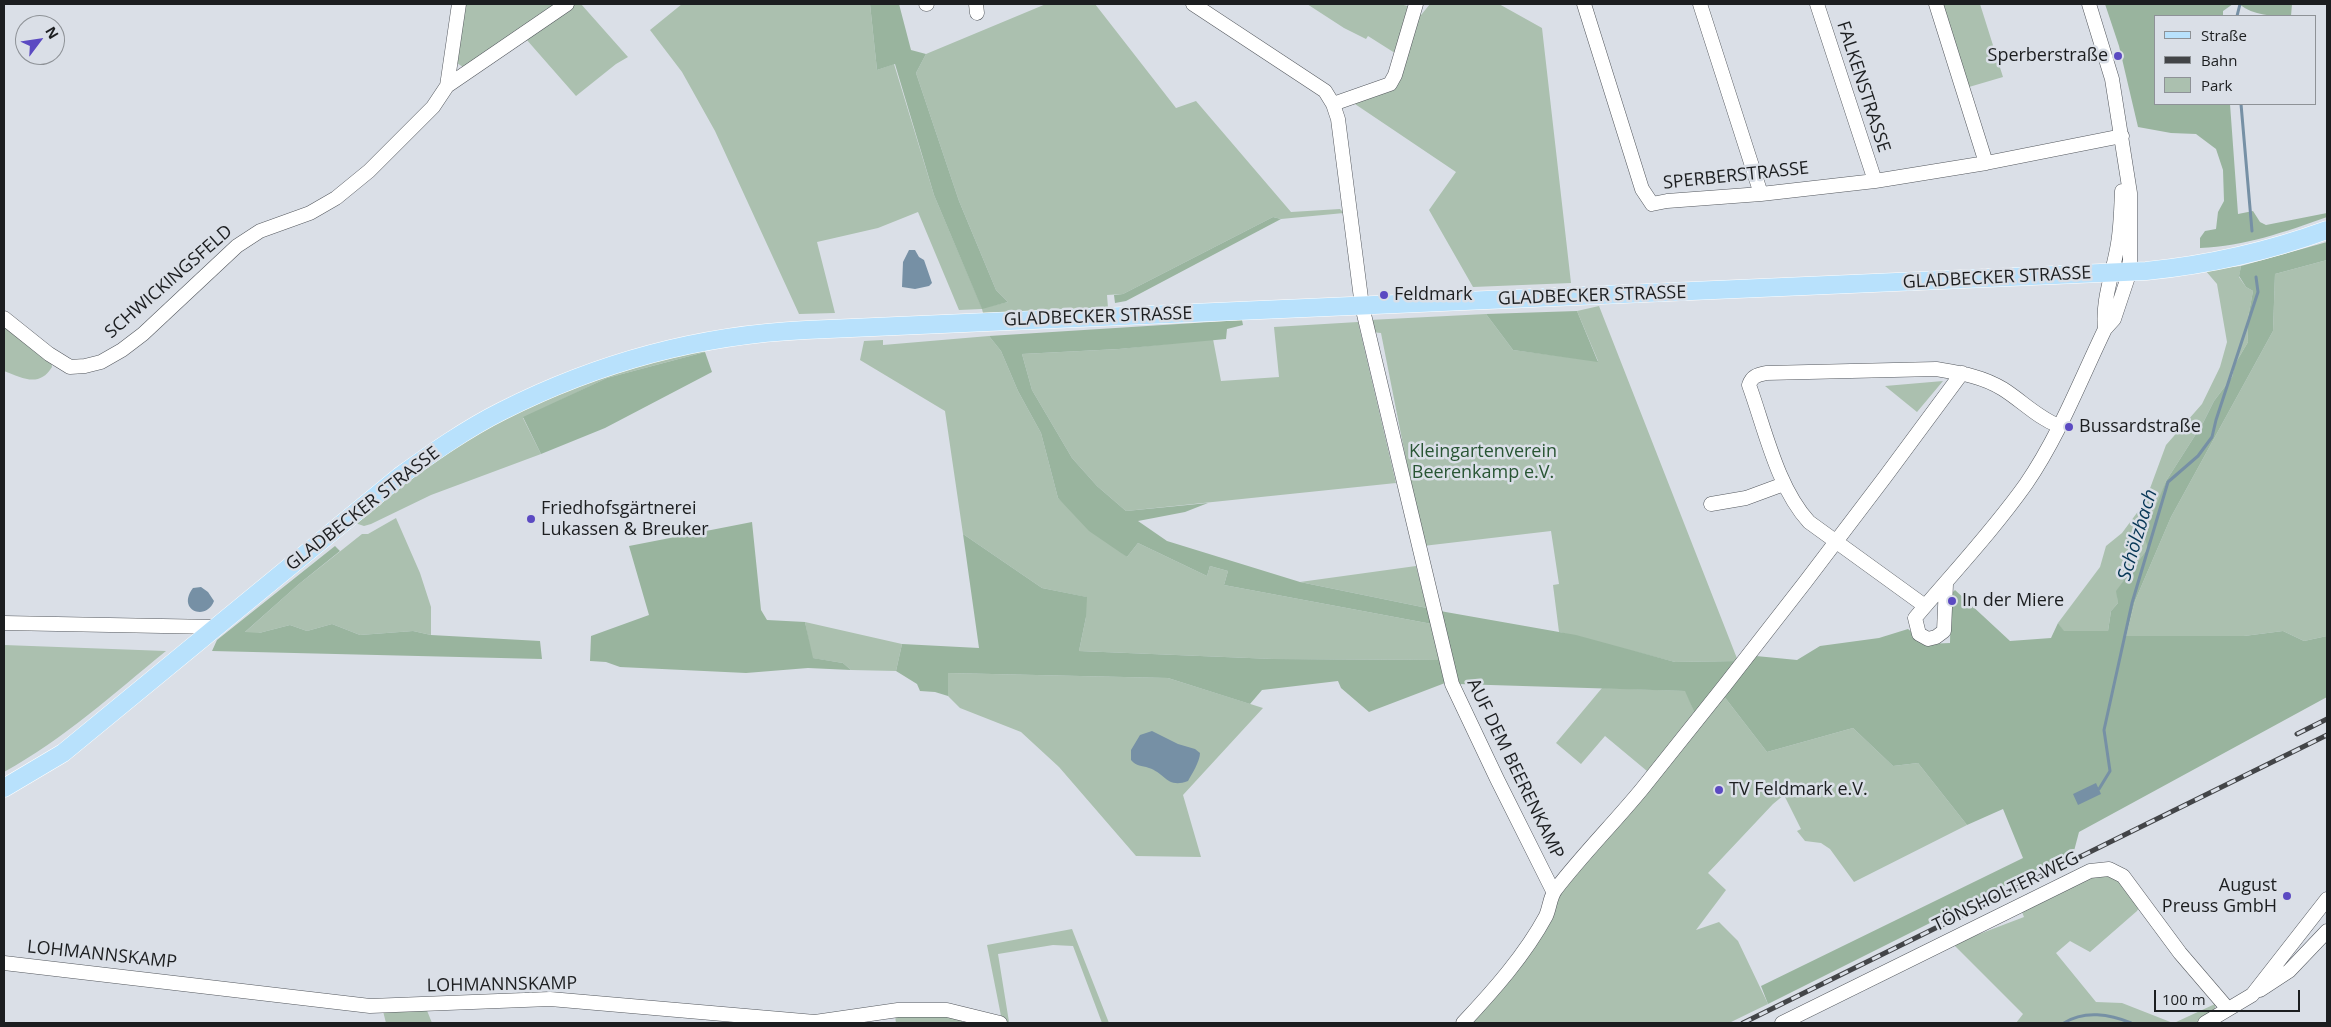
<!DOCTYPE html>
<meta charset="utf-8">
<style>
body{margin:0}
#map{position:relative;width:2331px;height:1027px;overflow:hidden;background:#dadfe7;font-family:"Open Sans",sans-serif}
canvas{display:block}
.frame{position:absolute;inset:0;border:5px solid #1c1e20;pointer-events:none}
.legend{position:absolute;left:2154px;top:15px;width:162px;height:90px;box-sizing:border-box;background:#dadfe7;border:1px solid #8e9297;margin:0;padding:6px 9px;list-style:none;font-size:15px;color:#1c1e20}
.legend li{display:flex;align-items:center;gap:10px;height:25px}
.legend b{width:25px;border:1px solid #8e9297}
.north{position:absolute;left:15px;top:15px;width:50px;height:50px;box-sizing:border-box;background:#dadfe7;border:1px solid #8e9297;border-radius:50%;rotate:59deg;font-size:14px;font-weight:700;line-height:20px;text-align:center;color:#1c1e20}
.north::after{content:'';display:block;margin:auto;width:18px;height:22px;background:#5b4ac2;clip-path:polygon(50% 0,100% 100%,50% 72%,0 100%)}
.scale{position:absolute;left:2154px;top:990px;width:146px;height:22px;box-sizing:border-box;border:2px solid #1c1e20;border-top:0;padding-left:6px;font-size:15px;line-height:18px;white-space:nowrap;color:#1c1e20;-webkit-text-stroke:4px #dadfe7;paint-order:stroke}
</style>
<div id="map">
<canvas width="2331" height="1027"></canvas>
<div class="frame"></div>
<ul class="legend">
<li><b style="height:6px;background:#b8e1fc"></b>Straße</li>
<li><b style="height:6px;background:#434548"></b>Bahn</li>
<li><b style="height:14px;background:#abc0af"></b>Park</li>
</ul>
<div class="north">N</div>
<div class="scale">100 m</div>
</div>
<script>
const c = document.querySelector('canvas').getContext('2d');
c.lineJoin = 'round';
function fill(path, color) { c.fillStyle = color; c.fill(path, 'evenodd'); }
function strokePath(path, color, width, dash) { c.strokeStyle = color; c.lineWidth = width; c.lineCap = dash ? 'butt' : 'round'; c.setLineDash(dash || []); c.stroke(path); }
function write(font, color, halo, rows, align = 'center') {
  c.font = font + ' "Open Sans",sans-serif'; c.lineWidth = 5; c.setLineDash([]); c.textBaseline = 'middle'; c.strokeStyle = halo; c.fillStyle = color; for (const [text, x, y, turn = 0] of rows) {
    c.save(); c.translate(x, y); c.rotate((+turn || 0) * Math.PI / 180); c.textAlign = isNaN(turn) ? turn : align; if (halo) c.strokeText(text, 0, 0); c.fillText(text, 0, 0); c.restore();
  }
}
const green = new Path2D(`
 M 464,4 L 558,4 L 463,67 L 454,61 Z
 M 576,4 L 581,4 L 628,57 L 616,64 L 576,96 L 526,39 Z
 M 682,4 L 870,4 L 877,70 L 894,64 L 934,195 L 982,308 L 1008,302 L 996,290 L 959,201 L 916,73 L 926,54 L 1046,4 L 1095,4 L 1176,108 L 1196,101 L 1291,212 L 1340,209 L 1344,213 L 1281,219 L 1273,217 L 1123,294 L 1107,295 L 1108,308 L 983,313 L 982,309 L 959,310 L 918,212 L 878,228 L 817,242 L 835,313 L 799,314 L 715,131 L 682,72 L 650,30 Z
 M 1307,4 L 1400,4 L 1411,7 L 1398,55 L 1368,36 L 1366,39 L 1344,28 Z
 M 1430,4 L 1499,4 L 1542,28 L 1571,283 L 1473,287 L 1429,210 L 1456,172 L 1352,102 L 1383,91 L 1415,14 L 1421,15 Z
 M 1943,4 L 1980,4 L 2003,77 L 1969,87 Z
 M 2327,260 L 2327,636 L 2304,641 L 2283,631 L 2244,636 L 2126,636 L 2135,601 L 2171,517 L 2273,331 L 2275,274 Z
 M 2241,266 L 2239,277 L 2246,287 L 2253,291 L 2247,323 L 2248,342 L 2235,364 L 2232,377 L 2214,401 L 2203,423 L 2166,481 L 2157,507 L 2148,548 L 2117,591 L 2118,603 L 2111,611 L 2108,631 L 2063,631 L 2058,623 L 2100,567 L 2106,546 L 2122,533 L 2145,502 L 2166,445 L 2202,404 L 2220,367 L 2227,342 L 2217,284 L 2205,270 Z
 M 1599,306 L 1738,661 L 1675,662 L 1559,632 L 1553,585 L 1559,584 L 1551,531 L 1423,546 L 1381,333 L 1371,332 L 1369,320 L 1486,314 L 1513,350 L 1598,361 L 1577,311 Z
 M 4,321 L 51,360 L 52,367 C 39,388 23,378 4,371 Z
 M 1358,322 L 1396,483 L 1126,511 L 1097,486 L 1072,458 L 1032,390 L 1022,354 L 1119,349 L 1213,339 L 1221,381 L 1279,377 L 1274,327 Z
 M 989,336 L 1001,351 L 1018,391 L 1041,433 L 1058,498 L 1127,557 L 1138,543 L 1207,576 L 1210,566 L 1228,571 L 1224,585 L 1432,624 L 1440,660 L 1273,659 L 1079,651 L 1086,617 L 1086,597 L 1042,588 L 963,534 L 945,411 L 860,360 L 864,341 L 883,340 L 883,345 Z
 M 702,349 L 705,352 L 607,378 L 523,418 L 541,454 L 431,495 L 371,524 L 364,526 L 358,524 L 356,522 L 414,475 L 463,441 L 525,407 L 599,377 Z
 M 1943,381 L 1917,412 L 1885,386 Z
 M 396,518 L 420,573 L 431,607 L 431,635 L 413,631 L 360,635 L 332,624 L 307,631 L 290,625 L 259,633 L 244,633 L 299,584 L 362,534 L 368,534 Z
 M 1416,566 L 1427,608 L 1300,582 Z
 M 805,622 L 902,644 L 896,671 L 851,670 L 843,663 L 812,658 Z
 M 4,645 L 166,651 C 113,694 64,739 4,772 Z
 M 948,673 L 1168,678 L 1263,708 L 1183,795 L 1201,857 L 1136,856 L 1059,767 L 1021,732 L 960,708 L 948,696 Z
 M 1602,688 L 1686,691 L 1695,714 L 1647,771 L 1605,736 L 1581,764 L 1556,743 Z
 M 1723,695 L 1767,752 L 1853,728 L 1893,766 L 1918,763 L 1967,825 L 1854,882 L 1830,849 L 1821,843 L 1805,841 L 1797,831 L 1801,829 L 1784,795 L 1773,804 L 1708,873 L 1726,890 L 1696,930 L 1719,922 L 1738,941 L 1768,1004 L 1729,1023 L 1469,1023 L 1561,891 Z
 M 2109,872 L 2141,904 L 2137,911 L 2090,952 L 2070,941 L 2056,953 L 2096,1002 L 2122,1003 L 2173,1023 L 2016,1023 L 2023,1014 L 1953,944 L 2024,917 L 2022,912 L 2092,874 Z
 M 1072,929 L 1109,1023 L 1102,1023 L 1073,946 L 1053,945 L 998,954 L 1009,1022 L 1002,1021 L 987,945 Z
 M 2215,1004 L 2216,1013 L 2196,1023 L 2174,1023 Z
 M 426,1008 L 432,1023 L 386,1023 L 383,1011 Z
 M 941,1013 L 962,1020 L 962,1023 L 896,1023 L 895,1016 Z`);
const forest = new Path2D(`
 M 870,4 L 899,4 L 911,50 L 926,54 L 916,73 L 959,201 L 996,290 L 1008,302 L 982,309 L 934,195 L 895,64 L 877,70 Z
 M 2105,4 L 2233,4 L 2223,11 L 2223,16 L 2155,16 L 2155,104 L 2230,104 L 2238,214 L 2253,211 L 2260,222 L 2266,225 L 2327,213 L 2327,217 C 2285,232 2245,246 2200,248 L 2200,238 L 2205,231 L 2216,229 L 2218,212 L 2224,201 L 2223,170 L 2216,149 L 2196,134 L 2171,133 L 2138,127 L 2119,46 Z
 M 2239,4 L 2292,4 L 2291,16 C 2272,16 2254,16 2239,4 Z
 M 1273,217 L 1281,219 L 1126,301 L 1115,303 L 1114,295 L 1123,294 Z
 M 2327,242 L 2327,260 L 2275,274 L 2273,331 L 2171,517 L 2135,601 L 2126,636 L 2244,636 L 2283,631 L 2304,641 L 2327,636 L 2327,697 L 2079,832 L 2074,851 L 1768,1004 L 1761,986 L 2023,858 L 2003,809 L 1967,825 L 1918,763 L 1893,766 L 1853,728 L 1767,752 L 1723,695 L 1756,656 L 1797,660 L 1820,646 L 1879,638 L 1908,629 L 1926,644 L 1950,643 L 1951,594 L 1955,590 L 2010,641 L 2051,638 L 2058,623 L 2064,631 L 2108,631 L 2111,611 L 2118,603 L 2116,591 L 2148,548 L 2144,536 L 2166,481 L 2203,423 L 2214,401 L 2232,377 L 2235,364 L 2248,342 L 2247,323 L 2253,291 L 2246,287 L 2239,276 L 2241,266 Z
 M 1577,311 L 1598,362 L 1513,350 L 1486,314 Z
 M 1242,320 L 1243,325 L 1227,329 L 1226,339 L 1119,349 L 1022,354 L 1032,390 L 1072,458 L 1097,486 L 1126,511 L 1208,503 L 1185,512 L 1138,521 L 1167,541 L 1300,582 L 1427,608 L 1432,624 L 1224,585 L 1228,571 L 1210,566 L 1207,576 L 1138,543 L 1127,557 L 1089,531 L 1058,498 L 1041,433 L 1018,391 L 1001,351 L 989,336 Z
 M 705,352 L 712,372 L 605,428 L 541,454 L 523,417 L 607,378 Z
 M 752,522 L 761,610 L 767,620 L 805,622 L 813,658 L 843,663 L 851,670 L 808,668 L 746,673 L 620,667 L 606,662 L 590,661 L 591,636 L 649,615 L 629,546 Z
 M 963,534 L 1042,588 L 1087,597 L 1086,617 L 1079,651 L 1273,659 L 1440,660 L 1445,683 L 1369,712 L 1341,688 L 1338,681 L 1262,690 L 1250,704 L 1168,678 L 948,673 L 948,696 L 935,692 L 920,691 L 917,684 L 896,671 L 902,644 L 979,648 Z
 M 335,546 L 340,551 L 299,584 L 245,632 L 259,633 L 290,625 L 307,631 L 332,624 L 360,635 L 413,631 L 431,635 L 540,641 L 542,659 L 212,651 L 217,640 Z
 M 1440,611 L 1576,635 L 1675,662 L 1738,661 L 1695,714 L 1685,691 L 1458,684 Z`);
const water = new Path2D(`
 M 909,250 L 915,250 L 919,257 L 924,260 L 932,283 L 929,286 L 915,289 L 902,287 L 903,262 Z
 M 201,587 L 208,592 L 214,601 C 206,622 176,610 193,588 Z
 M 1152,731 L 1178,744 L 1195,749 L 1200,753 C 1200,761 1192,774 1188,781 C 1167,789 1165,773 1149,768 C 1141,765 1137,767 1131,760 L 1131,750 L 1140,735 Z
 M 2096,783 L 2101,794 L 2078,805 L 2073,794 Z`);
const stream = new Path2D(`
 M 2237,16 L 2240,4
 M 2241,104 L 2252,231
 M 2099,789 L 2110,771 L 2104,730 L 2132,603 L 2168,482 L 2198,456 L 2212,437 L 2216,420 L 2258,292 L 2256,277
 M 2064,1023 C 2084,1010 2110,1014 2131,1023`);
const minor = new Path2D(`
 M 926,4 L 927,4
 M 976,4 L 977,13
 M 1193,4 L 1325,91 L 1333,104 L 1338,119 L 1362,306 L 1452,684 L 1497,779 L 1553,891
 M 1584,4 L 1642,189 L 1652,204 L 1667,201 L 1761,194 L 1875,181 L 1986,163 L 2122,136
 M 1700,4 L 1761,194
 M 1817,4 L 1875,181
 M 1936,4 L 1986,163
 M 447,86 L 459,4
 M 1333,104 L 1390,84 L 1395,75 L 1416,4
 M 4,318 L 49,354 L 70,367 L 85,366 L 101,362 L 122,350 L 143,334 L 237,246 L 260,231 L 310,213 L 336,198 L 369,171 L 433,107 L 447,86 L 567,4
 M 2105,329 C 2102,302 2112,276 2117,249 C 2121,230 2121,210 2122,191
 M 1711,504 L 1746,498 L 1784,484
 M 1946,584 L 1944,631 L 1936,637 L 1928,639 L 1919,634 L 1915,618 C 1952,574 1992,532 2026,484 C 2059,436 2080,381 2105,329 L 2114,319 L 2130,271 L 2130,193 L 2112,79 L 2089,4
 M 1925,606 L 1809,522 C 1777,487 1765,429 1749,385 C 1752,376 1757,375 1766,373 L 1936,369 C 1960,373 1982,376 2003,389 C 2022,401 2038,418 2059,426
 M 4,623 L 215,627
 M 4,963 L 370,1006 L 550,999 L 815,1022 L 898,1010 L 947,1010 L 1000,1023
 M 2260,990 L 2289,971 L 2327,931
 M 1463,1023 C 1493,991 1525,955 1546,916 C 1550,907 1550,896 1556,889 C 1583,854 1614,823 1642,789 C 1752,653 1859,514 1962,373
 M 1782,1023 L 2090,871 L 2109,869 L 2123,876 L 2180,953 L 2228,1009
 M 2205,1023 L 2252,995 L 2327,899`);
const major = new Path2D(`
 M 4,788 L 63,753 L 400,476 C 432,453 466,429 502,411 C 597,363 699,335 806,330 L 2146,271 C 2207,265 2269,251 2327,230`);
const rail = new Path2D(`
 M 2297,734 L 2327,719
 M 1743,1023 L 2327,735`);
const markers = [
 [2118,56,5,"#5b4ac2"],
 [1384,295,5,"#5b4ac2"],
 [2069,427,5,"#5b4ac2"],
 [531,519,5,"#5b4ac2"],
 [1952,601,5,"#5b4ac2"],
 [1719,790,5,"#5b4ac2"],
 [2287,896,5,"#5b4ac2"]
];
const poiNames = [
 ["Sperberstraße",2108,56,"right"],
 ["Feldmark",1394,295],
 ["Bussardstraße",2079,427],
 ["Friedhofsgärtnerei",541,509],
 ["Lukassen & Breuker",541,530],
 ["In der Miere",1962,601],
 ["TV Feldmark e.V.",1729,790],
 ["August",2277,886,"right"],
 ["Preuss GmbH",2277,907,"right"]
];
const streetNames = [
 ["FALKENSTRASSE",1863,87,72],
 ["SPERBERSTRASSE",1736,176,-6],
 ["GLADBECKER STRASSE",1997,278,-3],
 ["SCHWICKINGSFELD",169,282,-41],
 ["GLADBECKER STRASSE",1592,296,-2],
 ["GLADBECKER STRASSE",1098,317,-2],
 ["GLADBECKER STRASSE",363,509,-38],
 ["AUF DEM BEERENKAMP",1515,769,64],
 ["TÖNSHOLTER WEG",2006,892,-26],
 ["LOHMANNSKAMP",102,955,6],
 ["LOHMANNSKAMP",502,985,-1]
];
const parkNames = [
 ["Kleingartenverein",1483,452],
 ["Beerenkamp e.V.",1483,473]
];
const waterNames = [
 ["Schölzbach",2138,535,-73]
];
fill(green, '#abc0af');
fill(forest, '#99b49e');
fill(water, '#7690a5');
strokePath(stream, '#7690a5', 3);
strokePath(minor, '#54585e', 15);
strokePath(major, '#fff', 19);
strokePath(minor, '#fff', 14);
strokePath(major, '#b8e1fc', 18);
strokePath(rail, '#434548', 5);
strokePath(rail, '#dadfe7', 3, [9]);
for (const [x, y, r, color] of markers) { const dot = new Path2D(); dot.arc(x, y, r, 0, 2 * Math.PI); c.fillStyle = color; c.fill(dot); strokePath(dot, '#dadfe7', 2); }
write('18px', '#1c1e20', '#dadfe7', poiNames, 'left');
write('18px', '#1c1e20', '#dadfe7', streetNames);
write('18px', '#295534', '#dadfe7', parkNames);
write('italic 19px', '#063655', '#dadfe7', waterNames);
</script>
